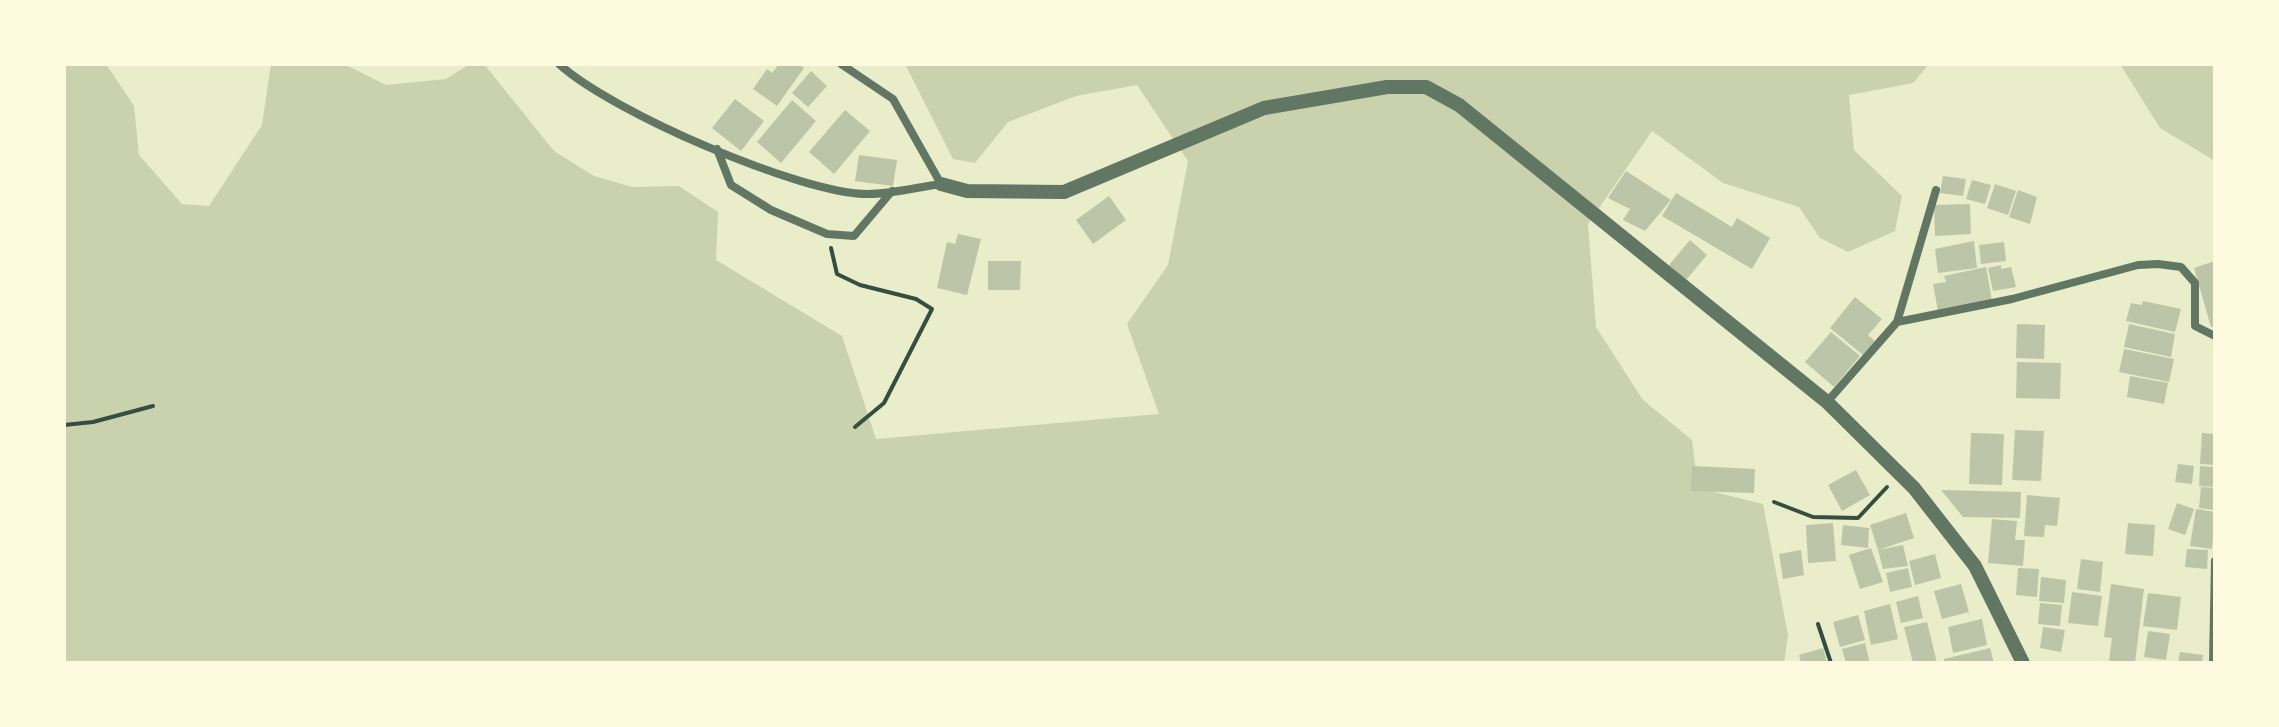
<!DOCTYPE html>
<style>
body{margin:0}
#map{position:relative;width:2279px;height:727px;overflow:hidden;background:#e9edc9;font-family:Arial,sans-serif}
canvas{display:block}
.frame{position:absolute;inset:0;border:66px solid #fefae0;pointer-events:none}
</style>
<div id="map">
<canvas width="2279" height="727"></canvas>
<div class="frame"></div>
</div>
<script>
const c = document.querySelector('canvas').getContext('2d');
c.lineJoin = 'round';
function fill(path, color) { c.fillStyle = color; c.fill(path, 'evenodd'); }
function strokePath(path, color, width, dash) { c.strokeStyle = color; c.lineWidth = width; c.lineCap = dash ? 'butt' : 'round'; c.setLineDash(dash || []); c.stroke(path); }
const green = new Path2D(`
 M 64,64 L 106,64 L 134,106 L 139,155 L 182,204 L 209,206 L 262,125 L 271,64 L 344,64 L 386,85 L 446,79 L 470,64 L 484,64 L 554,151 L 594,176 L 632,187 L 679,186 L 718,212 L 716,260 L 842,336 L 876,439 L 1159,414 L 1127,324 L 1168,265 L 1188,161 L 1137,85 L 1076,96 L 1008,122 L 975,163 L 953,159 L 905,64 L 1929,64 L 1913,83 L 1849,95 L 1854,150 L 1902,196 L 1895,231 L 1848,252 L 1820,238 L 1799,207 L 1723,183 L 1652,131 L 1588,224 L 1596,327 L 1643,400 L 1692,440 L 1698,488 L 1763,504 L 1788,635 L 1784,663 L 64,663 Z
 M 2120,64 L 2215,64 L 2215,161 L 2160,128 Z`);
const building = new Path2D(`
 M 779,64 L 799,64 L 804,68 L 777,106 L 753,89 L 767,69 L 772,73 Z
 M 811,71 L 827,86 L 808,107 L 792,93 Z
 M 735,99 L 764,121 L 741,151 L 712,128 Z
 M 792,100 L 816,121 L 781,163 L 757,142 Z
 M 845,110 L 870,131 L 834,174 L 809,152 Z
 M 859,155 L 897,160 L 893,186 L 855,181 Z
 M 1626,171 L 1671,200 L 1645,231 L 1623,220 L 1630,209 L 1608,198 Z
 M 1943,176 L 1966,179 L 1963,196 L 1940,193 Z
 M 1972,180 L 1991,185 L 1985,204 L 1966,199 Z
 M 1995,184 L 2016,191 L 2008,215 L 1987,208 Z
 M 2018,190 L 2037,197 L 2030,224 L 2009,217 Z
 M 1676,193 L 1732,227 L 1737,218 L 1770,238 L 1752,269 L 1662,216 Z
 M 1109,196 L 1126,220 L 1093,244 L 1076,220 Z
 M 1970,204 L 1971,234 L 1935,236 L 1934,205 Z
 M 958,234 L 981,239 L 967,295 L 937,288 L 947,242 L 955,244 Z
 M 1690,240 L 1707,255 L 1686,280 L 1669,265 Z
 M 1974,241 L 1977,268 L 1938,273 L 1935,249 Z
 M 2004,242 L 2006,261 L 1981,264 L 1979,245 Z
 M 988,261 L 1021,261 L 1020,290 L 988,290 Z
 M 2215,261 L 2215,326 L 2211,327 L 2194,268 Z
 M 2001,265 L 2001,269 L 2011,267 L 2016,287 L 1993,291 L 1988,268 Z
 M 1986,267 L 1992,301 L 1938,311 L 1933,284 L 1946,282 L 1944,276 Z
 M 1855,297 L 1882,319 L 1868,335 L 1875,341 L 1863,355 L 1830,328 Z
 M 2143,301 L 2181,309 L 2175,332 L 2126,321 L 2131,303 L 2142,305 Z
 M 2017,324 L 2045,325 L 2044,359 L 2016,358 Z
 M 2129,324 L 2175,334 L 2171,357 L 2124,347 Z
 M 1831,332 L 1860,356 L 1834,387 L 1805,362 Z
 M 2124,349 L 2174,359 L 2169,382 L 2119,372 Z
 M 2017,362 L 2061,363 L 2060,399 L 2016,398 Z
 M 2130,376 L 2168,383 L 2164,404 L 2127,397 Z
 M 2015,430 L 2044,431 L 2041,481 L 2012,480 Z
 M 1971,433 L 2004,434 L 2002,485 L 1969,484 Z
 M 2202,433 L 2215,434 L 2215,465 L 2200,464 Z
 M 2178,464 L 2194,466 L 2192,484 L 2175,482 Z
 M 1692,466 L 1755,469 L 1754,493 L 1691,491 Z
 M 2200,466 L 2215,467 L 2215,487 L 2199,486 Z
 M 1856,470 L 1870,495 L 1842,511 L 1828,485 Z
 M 2201,487 L 2215,488 L 2215,510 L 2199,508 Z
 M 1941,490 L 2021,492 L 2020,518 L 1963,517 Z
 M 2027,495 L 2060,498 L 2057,526 L 2045,525 L 2044,537 L 2024,536 Z
 M 2177,503 L 2194,509 L 2185,535 L 2168,529 Z
 M 2196,509 L 2215,512 L 2212,549 L 2190,546 Z
 M 1906,513 L 1914,538 L 1878,550 L 1870,525 Z
 M 1992,519 L 2017,521 L 2015,540 L 2025,540 L 2023,566 L 1988,563 Z
 M 1833,523 L 1836,561 L 1808,563 L 1806,525 Z
 M 2128,523 L 2155,525 L 2153,556 L 2125,554 Z
 M 1843,525 L 1869,528 L 1868,548 L 1841,545 Z
 M 1903,545 L 1908,566 L 1883,569 L 1878,550 Z
 M 1871,548 L 1883,582 L 1860,589 L 1849,555 Z
 M 2187,549 L 2208,550 L 2207,569 L 2185,567 Z
 M 1801,550 L 1804,575 L 1783,579 L 1779,554 Z
 M 1935,554 L 1941,578 L 1915,585 L 1909,561 Z
 M 2081,559 L 2103,562 L 2100,592 L 2077,589 Z
 M 1908,568 L 1912,587 L 1890,592 L 1886,573 Z
 M 2018,568 L 2039,569 L 2037,597 L 2016,595 Z
 M 2041,577 L 2066,580 L 2064,603 L 2039,601 Z
 M 1961,584 L 1969,612 L 1942,619 L 1934,591 Z
 M 2111,584 L 2144,589 L 2135,663 L 2109,662 L 2112,638 L 2104,637 Z
 M 2072,592 L 2102,596 L 2098,626 L 2068,623 Z
 M 2148,593 L 2181,597 L 2177,630 L 2143,626 Z
 M 1918,596 L 1923,618 L 1901,623 L 1896,602 Z
 M 2040,603 L 2062,605 L 2060,626 L 2038,624 Z
 M 1890,604 L 1898,639 L 1871,645 L 1864,611 Z
 M 1858,615 L 1865,640 L 1840,647 L 1833,622 Z
 M 1982,619 L 1987,645 L 1953,653 L 1948,627 Z
 M 1927,622 L 1937,663 L 1913,663 L 1904,627 Z
 M 2043,627 L 2065,630 L 2061,652 L 2040,648 Z
 M 2148,631 L 2170,634 L 2166,660 L 2144,657 Z
 M 1865,643 L 1870,663 L 1846,663 L 1842,649 Z
 M 1823,648 L 1827,663 L 1801,663 L 1799,655 Z
 M 1990,648 L 1994,663 L 1944,663 L 1944,659 Z
 M 2180,652 L 2203,655 L 2202,663 L 2178,663 Z`);
const path = new Path2D(`
 M 831,248 L 837,274 L 860,285 L 916,299 L 932,309 L 884,403 L 855,427
 M 64,425 L 93,422 L 153,406
 M 1774,502 L 1813,517 L 1858,518 L 1887,487
 M 1818,624 L 1831,663`);
const minor = new Path2D(`
 M 559,64 C 610,111 800,194 868,194 C 892,194 918,187 941,184 L 893,99 L 841,64
 M 717,149 L 731,185 L 771,210 L 827,234 L 854,236 L 892,191
 M 1897,322 L 2012,299 L 2138,265 L 2158,264 L 2181,267 L 2195,283 L 2195,326 L 2215,336
 M 1827,402 L 1897,322 L 1936,190
 M 2213,663 L 2215,561`);
const tertiary = new Path2D(`
 M 941,184 L 967,191 L 1064,192 L 1264,108 L 1387,87 L 1426,87 L 1459,105 L 1827,402 L 1914,488 L 1975,566 L 2023,663`);
fill(green, '#cad2ad');
fill(building, '#bcc5a7');
strokePath(path, '#344e41', 4);
strokePath(minor, '#617663', 8);
strokePath(tertiary, '#617663', 14);
</script>
